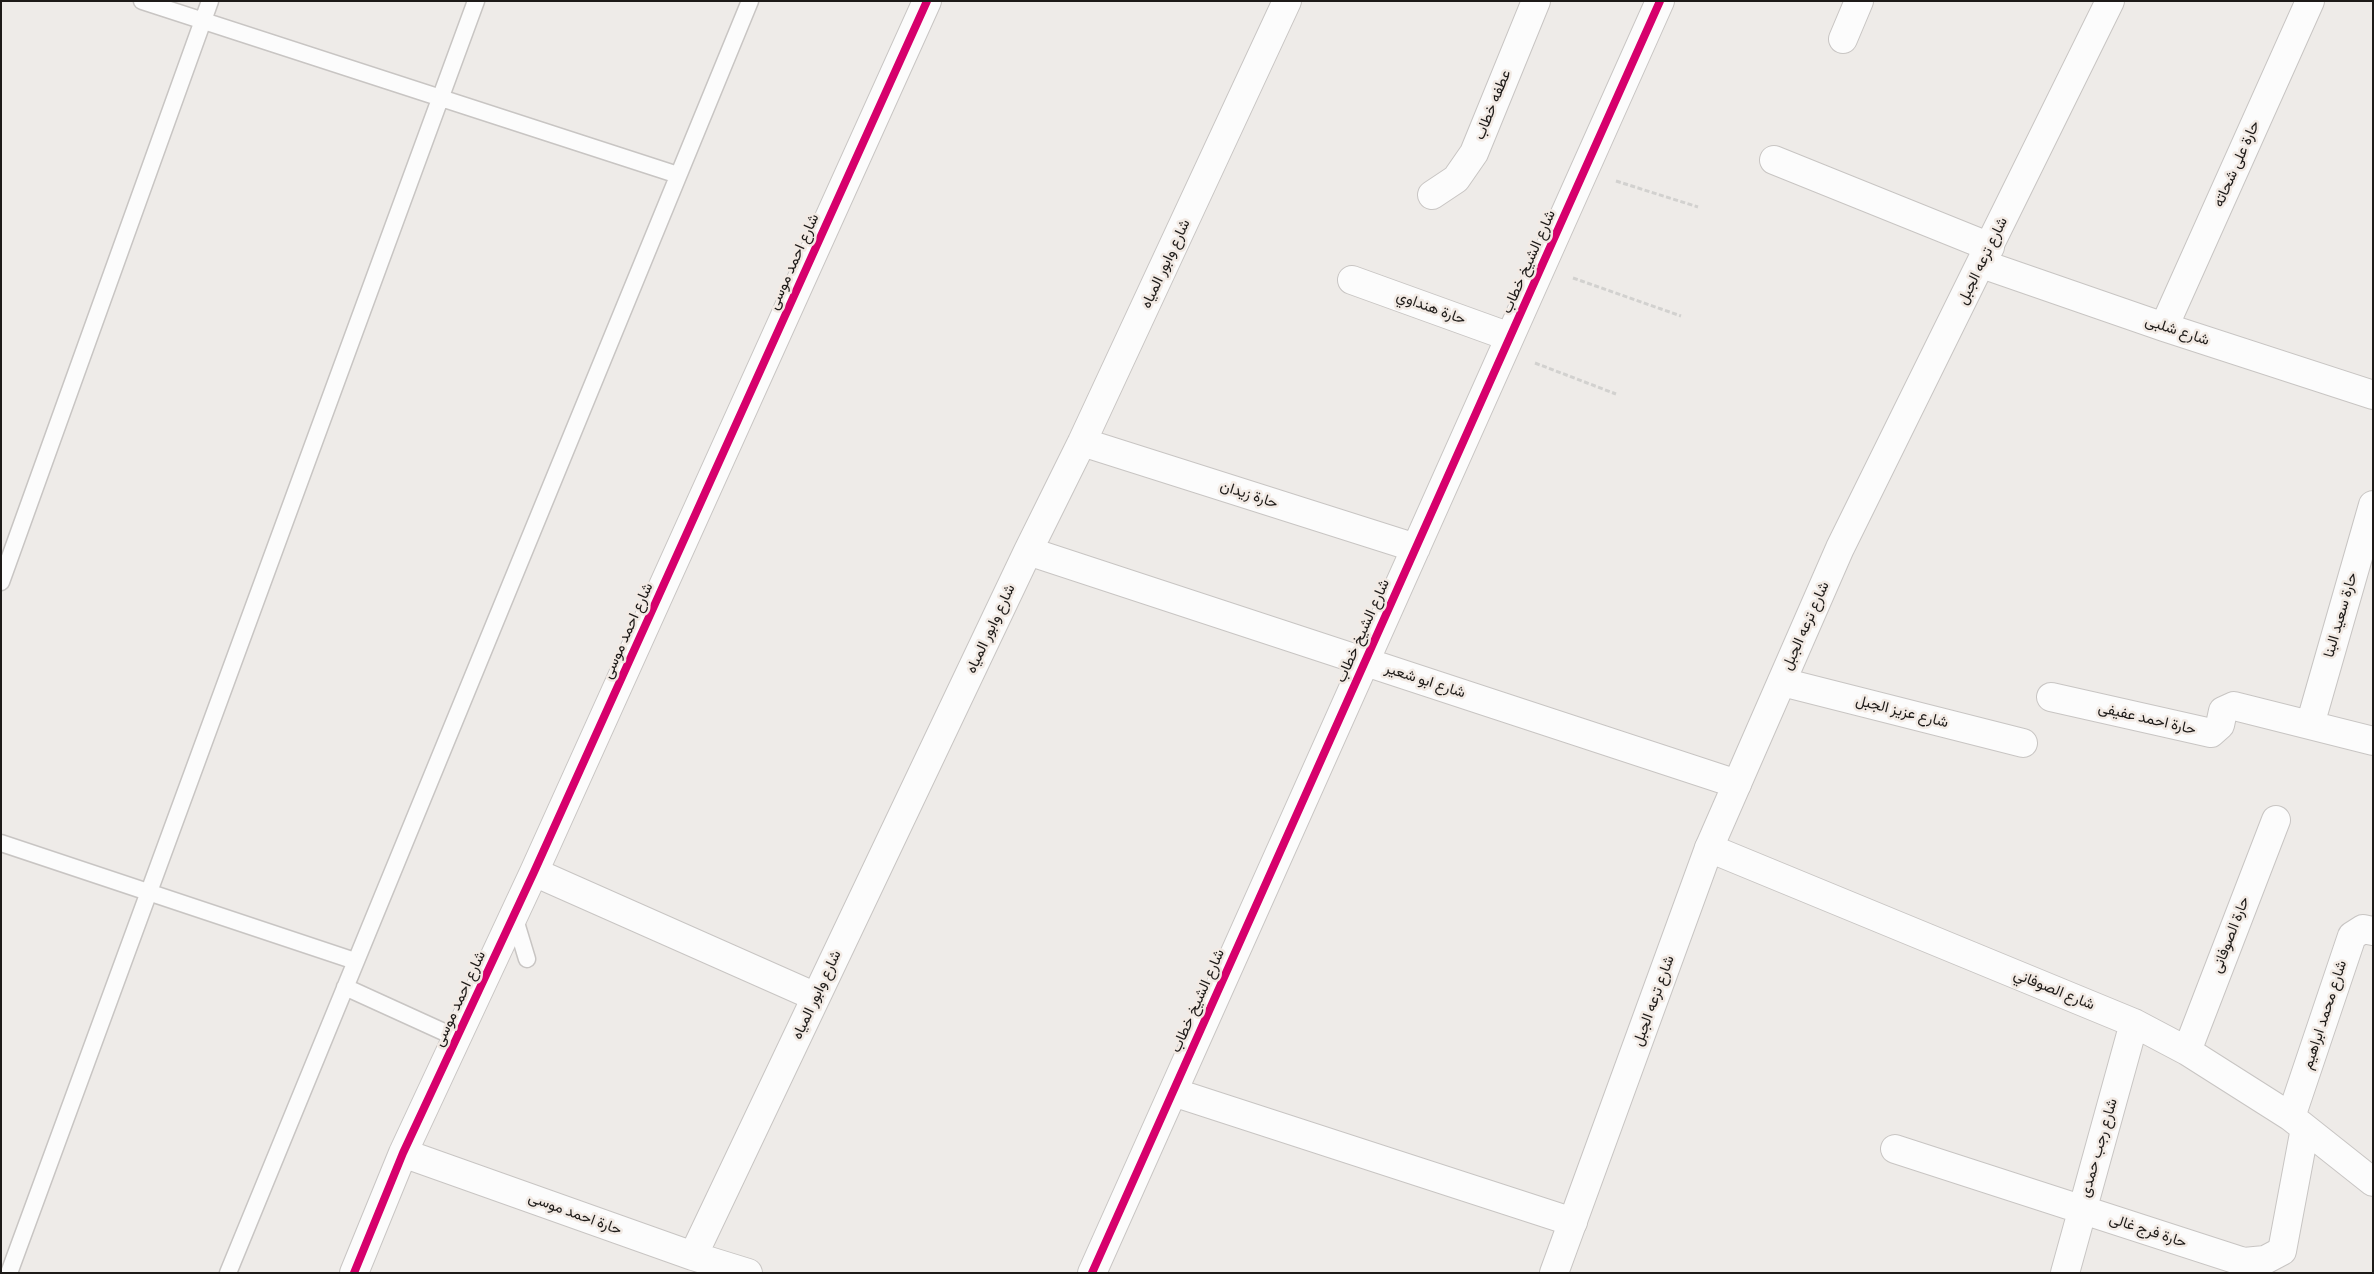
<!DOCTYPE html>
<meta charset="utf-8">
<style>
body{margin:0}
#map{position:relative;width:2374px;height:1274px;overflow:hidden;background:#eeebe8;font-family:"Archivo Narrow",sans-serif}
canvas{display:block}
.frame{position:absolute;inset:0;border:2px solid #1d1a18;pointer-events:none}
</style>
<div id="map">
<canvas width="2374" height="1274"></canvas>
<div class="frame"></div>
</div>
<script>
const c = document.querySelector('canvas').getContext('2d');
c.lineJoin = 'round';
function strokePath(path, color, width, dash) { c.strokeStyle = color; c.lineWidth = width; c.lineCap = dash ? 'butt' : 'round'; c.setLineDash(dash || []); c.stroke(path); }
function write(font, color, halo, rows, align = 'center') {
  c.font = font + ' "Archivo Narrow",Vazirmatn,sans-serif'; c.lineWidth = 5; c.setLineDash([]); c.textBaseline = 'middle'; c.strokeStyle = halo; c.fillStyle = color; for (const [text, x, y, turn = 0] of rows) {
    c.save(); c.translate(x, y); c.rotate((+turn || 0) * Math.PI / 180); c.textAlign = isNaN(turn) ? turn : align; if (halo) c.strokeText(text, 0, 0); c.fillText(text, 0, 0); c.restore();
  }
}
const path = new Path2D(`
 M 1616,181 L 1698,207
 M 1573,278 L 1681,316
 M 1535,363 L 1616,394`);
const lane = new Path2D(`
 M 142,1 L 678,175
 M 1,582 L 210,1
 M 1,843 L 355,961
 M 514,916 L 527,959
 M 345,987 L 457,1038
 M 9,1273 L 476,1
 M 228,1273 L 750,1`);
const street = new Path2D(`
 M 1843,39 L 1859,1
 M 1774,160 L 1990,247
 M 1432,195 L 1456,179 L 1474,153 L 1536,1
 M 1982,264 L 2164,327 L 2373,395
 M 1352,280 L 1510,337
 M 2164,327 L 2310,1
 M 1082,442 L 1416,548
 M 1028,551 L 1737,784
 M 1782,682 L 2023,743
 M 2051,697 L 2211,733 L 2220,725 L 2223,711 L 2234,706 L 2373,741
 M 2310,725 L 2373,505
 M 1709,848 L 2134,1023 L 2187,1051 L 2291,1117 L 2373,1182
 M 534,872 L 816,997
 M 2187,1051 L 2276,820
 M 1173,1092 L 1573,1222
 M 2291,1117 L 2352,936 L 2363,929 L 2373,931
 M 1895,1149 L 2244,1262 L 2265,1260 L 2282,1251 L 2305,1128
 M 403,1153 L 693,1256 L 748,1273
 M 693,1256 L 1028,551 L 1082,442 L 1287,1
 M 354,1273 L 403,1153 L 534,872 L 927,1
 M 1092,1273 L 1660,1
 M 2065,1273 L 2134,1023`);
const secondary = new Path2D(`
 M 1554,1273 L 1709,848 L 1840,548 L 2110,1`);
const cycleway = new Path2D(`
 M 354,1273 L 403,1153 L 534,872 L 927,1
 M 1092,1273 L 1660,1`);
const streetNames = [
 ["عطفه خطاب",1493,105,-68],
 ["حارة على شحاته",2237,164,-66],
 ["شارع ترعه الجبل",1983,261,-64],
 ["شارع احمد موسى",794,262,-66],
 ["شارع الشيخ خطاب",1529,262,-66],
 ["شارع وابور المياه",1166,264,-65],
 ["حارة هنداوي",1431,308,20],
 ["شارع شلبى",2177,331,18],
 ["حارة زيدان",1249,495,18],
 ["حارة سعيد البنا",2341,615,-74],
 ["شارع ترعه الجبل",1806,626,-66],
 ["شارع وابور المياه",991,629,-65],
 ["شارع احمد موسى",628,631,-66],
 ["شارع الشيخ خطاب",1363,631,-66],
 ["شارع ابو شعير",1425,681,18],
 ["شارع عزيز الجبل",1902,712,14],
 ["حارة احمد عفيفى",2147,719,13],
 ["حارة الصوفانى",2231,935,-69],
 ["شارع الصوفاني",2054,990,22],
 ["شارع وابور المياه",817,995,-65],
 ["شارع احمد موسى",460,999,-65],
 ["شارع الشيخ خطاب",1198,1001,-66],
 ["شارع ترعه الجبل",1654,1001,-70],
 ["شارع محمد ابراهيم",2325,1015,-72],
 ["شارع رجب حمدى",2099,1148,-74],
 ["حارة احمد موسى",575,1214,20],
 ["حارة فرج غالى",2148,1231,18]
];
strokePath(lane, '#c8c5c3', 19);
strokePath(street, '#c8c5c3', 30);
strokePath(secondary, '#c8c5c3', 30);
strokePath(path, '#d2d1cf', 3, [5, 2.5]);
strokePath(lane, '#fcfcfc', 16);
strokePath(street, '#fcfcfc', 28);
strokePath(secondary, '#fcfcfc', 28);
strokePath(cycleway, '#d6006c', 8);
write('15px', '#1d1a18', '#f2eae4', streetNames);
</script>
